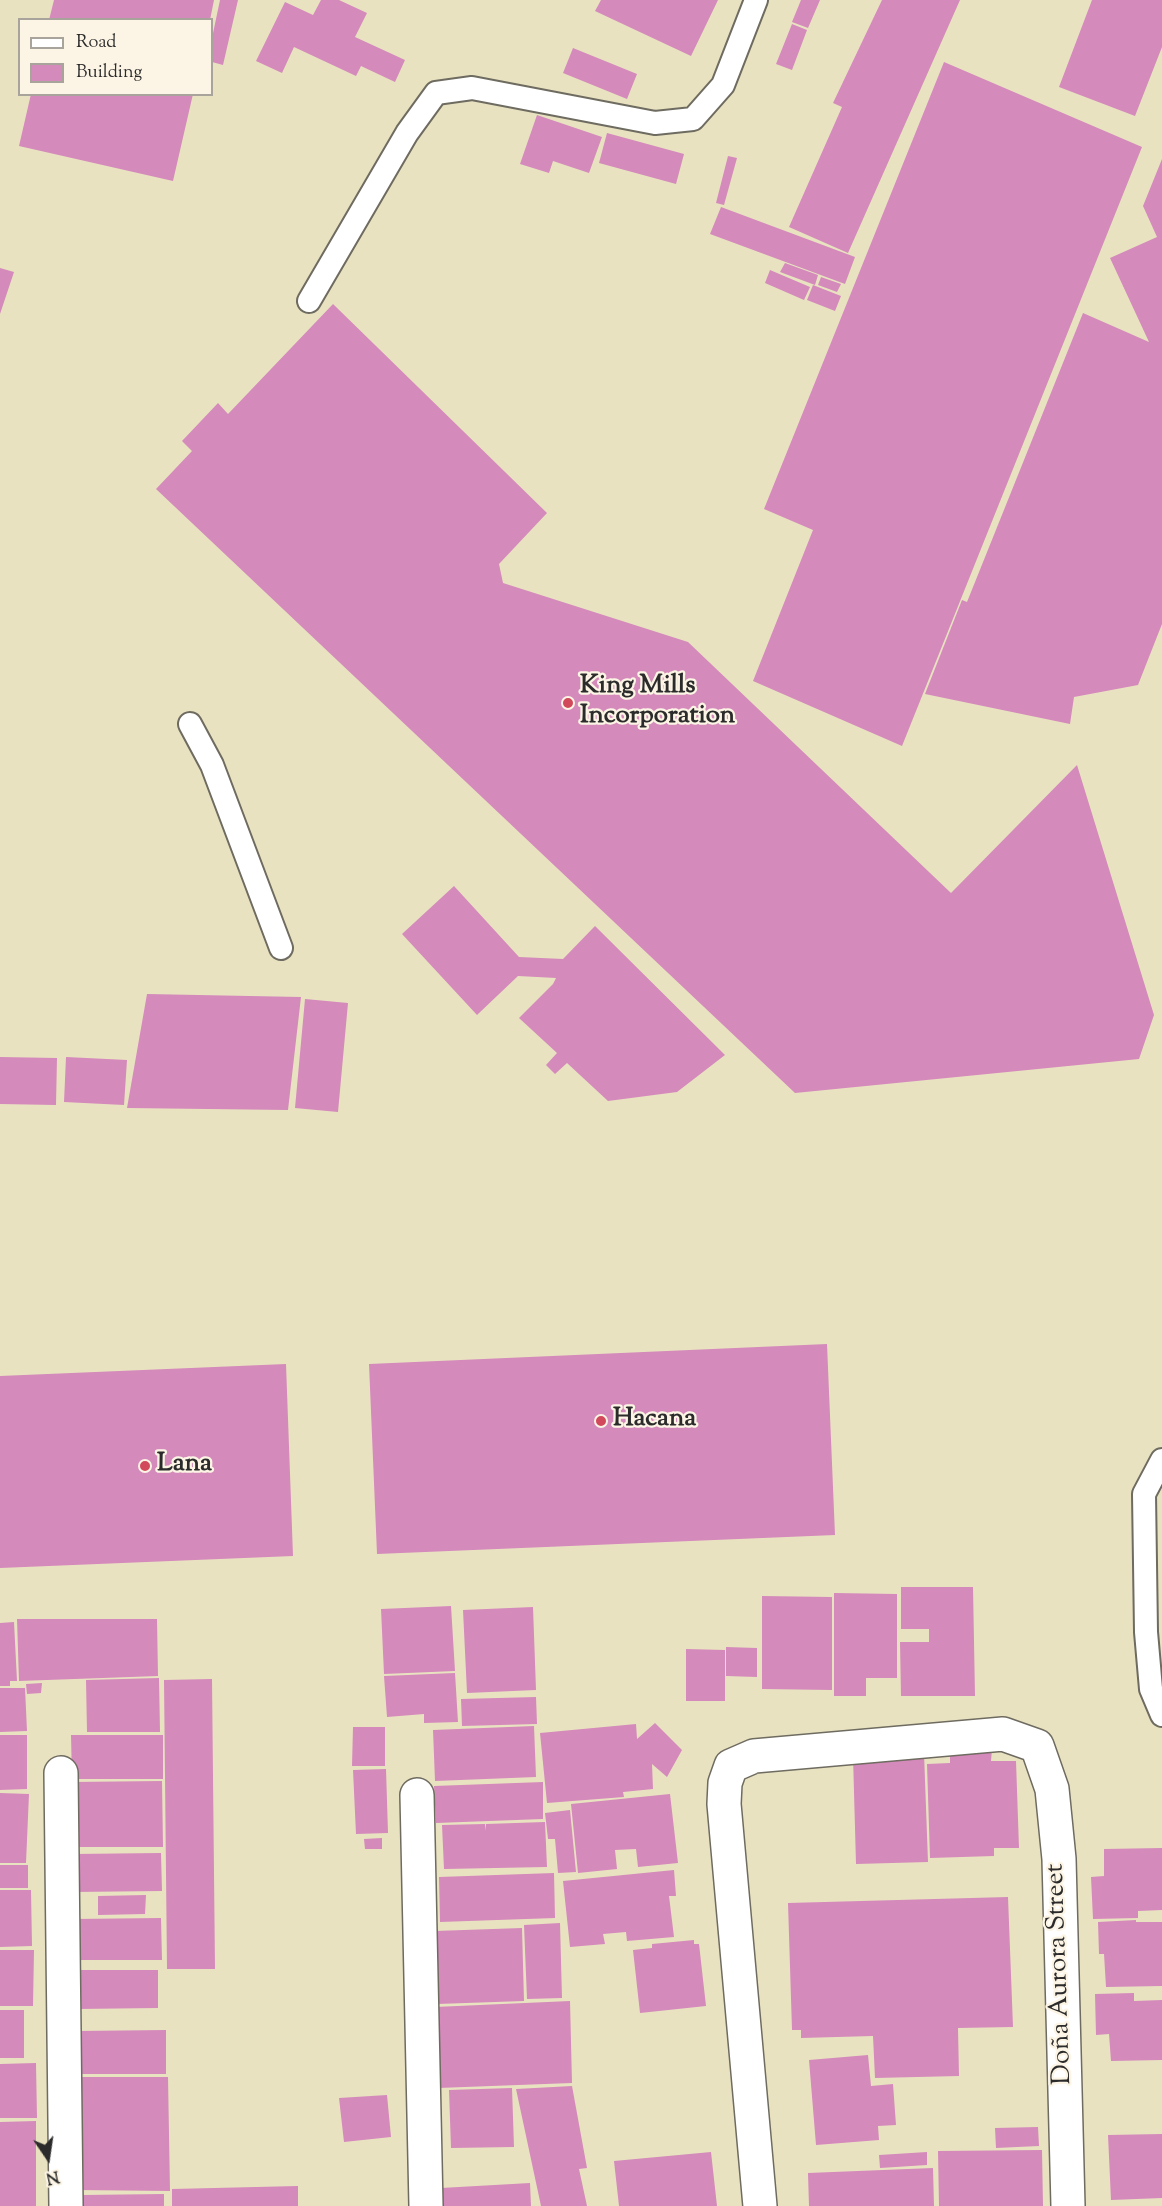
<!DOCTYPE html>
<meta charset="utf-8">
<style>
body{margin:0}
#map{position:relative;width:1162px;height:2206px;overflow:hidden;background:#e9e2c1;font-family:"Sorts Mill Goudy",serif}
canvas{display:block}
.legend{position:absolute;left:18px;top:18px;width:195px;height:78px;box-sizing:border-box;background:#fcf5e5;border:2px solid #a8a49b;margin:0;padding:8px 10px;list-style:none;font-size:18px;color:#2b2b2b}
.legend li{display:flex;align-items:center;gap:12px;height:30px}
.legend b{width:30px;border:2px solid #a8a49b}
.north{position:absolute;left:18px;top:2128px;width:60px;height:60px;-webkit-text-stroke:4px #fcf5e5;paint-order:stroke;rotate:167deg;font-size:16px;font-weight:700;line-height:24px;text-align:center;color:#2b2b2b}
.north::after{content:'';display:block;margin:auto;width:21px;height:27px;background:#2b2b2b;clip-path:polygon(50% 0,100% 100%,50% 72%,0 100%)}
</style>
<div id="map">
<canvas width="1162" height="2206"></canvas>
<ul class="legend">
<li><b style="height:8px;background:#fff"></b>Road</li>
<li><b style="height:16px;background:#d48abb"></b>Building</li>
</ul>
<div class="north">N</div>
</div>
<script>
const c = document.querySelector('canvas').getContext('2d');
c.lineJoin = 'round';
function fill(path, color) { c.fillStyle = color; c.fill(path, 'evenodd'); }
function strokePath(path, color, width, dash) { c.strokeStyle = color; c.lineWidth = width; c.lineCap = dash ? 'butt' : 'round'; c.setLineDash(dash || []); c.stroke(path); }
function write(font, color, halo, rows, align = 'center') {
  c.font = font + ' "Sorts Mill Goudy",serif'; c.lineWidth = 4.5; c.setLineDash([]); c.textBaseline = 'middle'; c.strokeStyle = halo; c.fillStyle = color; for (const [text, x, y, turn = 0] of rows) {
    c.save(); c.translate(x, y); c.rotate((+turn || 0) * Math.PI / 180); c.textAlign = isNaN(turn) ? turn : align; if (halo) c.strokeText(text, 0, 0); c.fillText(text, 0, 0); c.restore();
  }
}
const building = new Path2D(`
 M 54,0 L 214,0 L 210,20 L 49,20 Z
 M 220,0 L 238,0 L 223,65 L 212,62 L 212,38 Z
 M 321,0 L 339,0 L 367,13 L 355,37 L 405,60 L 395,82 L 361,66 L 356,76 L 294,47 L 282,73 L 256,61 L 285,2 L 313,15 Z
 M 601,0 L 718,0 L 691,56 L 595,11 Z
 M 801,0 L 820,0 L 808,28 L 792,22 Z
 M 882,0 L 960,0 L 848,253 L 789,227 L 842,107 L 833,103 Z
 M 1092,0 L 1162,0 L 1162,47 L 1135,116 L 1059,87 Z
 M 792,24 L 807,30 L 792,70 L 776,64 Z
 M 573,48 L 637,74 L 627,99 L 563,73 Z
 M 944,62 L 1142,147 L 902,746 L 753,681 L 813,530 L 764,509 Z
 M 31,94 L 193,94 L 173,181 L 19,146 Z
 M 537,115 L 602,137 L 589,173 L 553,161 L 549,173 L 520,164 Z
 M 607,133 L 684,154 L 676,184 L 599,163 Z
 M 728,156 L 737,158 L 724,205 L 716,203 Z
 M 1162,159 L 1162,624 L 1138,685 L 1074,697 L 1070,724 L 925,694 L 962,600 L 967,602 L 1083,313 L 1149,342 L 1110,258 L 1157,237 L 1143,206 Z
 M 721,207 L 855,257 L 845,284 L 710,234 Z
 M 785,263 L 818,275 L 815,285 L 780,272 Z
 M 0,268 L 14,272 L 0,314 Z
 M 770,270 L 810,287 L 804,300 L 765,283 Z
 M 821,277 L 841,284 L 837,292 L 818,285 Z
 M 813,285 L 841,296 L 835,311 L 807,300 Z
 M 333,304 L 547,513 L 499,564 L 503,583 L 688,642 L 951,893 L 1077,765 L 1154,1015 L 1139,1059 L 795,1093 L 156,489 L 192,451 L 182,441 L 218,403 L 228,414 Z
 M 454,886 L 519,957 L 563,959 L 595,926 L 725,1055 L 677,1092 L 608,1101 L 567,1063 L 555,1074 L 546,1065 L 557,1053 L 519,1018 L 553,984 L 556,978 L 518,976 L 477,1015 L 402,934 Z
 M 147,994 L 301,997 L 288,1110 L 127,1108 Z
 M 305,999 L 348,1003 L 338,1112 L 295,1108 Z
 M 0,1057 L 57,1058 L 56,1105 L 0,1104 Z
 M 66,1057 L 127,1060 L 124,1105 L 64,1102 Z
 M 827,1344 L 835,1535 L 377,1554 L 369,1364 Z
 M 286,1364 L 293,1556 L 0,1568 L 0,1376 Z
 M 901,1587 L 973,1587 L 975,1696 L 901,1696 L 900,1642 L 929,1642 L 929,1629 L 901,1629 Z
 M 834,1593 L 897,1594 L 897,1678 L 866,1678 L 866,1696 L 834,1696 Z
 M 762,1596 L 832,1597 L 832,1690 L 762,1689 Z
 M 451,1606 L 455,1671 L 384,1674 L 381,1609 Z
 M 533,1607 L 536,1690 L 467,1693 L 463,1610 Z
 M 17,1619 L 157,1619 L 158,1676 L 19,1681 Z
 M 14,1622 L 17,1681 L 10,1681 L 10,1686 L 0,1686 L 0,1623 Z
 M 726,1647 L 757,1648 L 757,1677 L 726,1676 Z
 M 686,1649 L 725,1650 L 725,1701 L 686,1701 Z
 M 455,1673 L 458,1722 L 424,1723 L 424,1714 L 387,1717 L 384,1676 Z
 M 159,1678 L 160,1732 L 87,1732 L 86,1680 Z
 M 212,1679 L 215,1969 L 167,1969 L 164,1680 Z
 M 42,1683 L 41,1693 L 27,1694 L 26,1684 Z
 M 0,1688 L 25,1688 L 27,1731 L 0,1732 Z
 M 536,1697 L 537,1724 L 462,1726 L 461,1699 Z
 M 655,1723 L 682,1750 L 667,1777 L 652,1764 L 653,1789 L 623,1792 L 624,1797 L 547,1803 L 540,1733 L 636,1724 L 637,1739 Z
 M 534,1726 L 536,1777 L 435,1781 L 433,1730 Z
 M 353,1727 L 385,1727 L 385,1766 L 352,1766 Z
 M 0,1735 L 27,1735 L 27,1789 L 0,1790 Z
 M 71,1735 L 163,1735 L 163,1779 L 72,1779 Z
 M 992,1749 L 991,1761 L 1016,1761 L 1019,1848 L 994,1848 L 994,1856 L 930,1858 L 927,1764 L 950,1763 L 950,1750 Z
 M 924,1753 L 928,1862 L 856,1864 L 853,1756 Z
 M 386,1769 L 388,1833 L 356,1834 L 353,1770 Z
 M 162,1781 L 163,1847 L 72,1847 L 71,1782 Z
 M 543,1782 L 543,1819 L 436,1823 L 434,1786 Z
 M 0,1793 L 29,1794 L 26,1863 L 0,1863 Z
 M 670,1794 L 678,1863 L 638,1867 L 636,1849 L 615,1850 L 617,1869 L 578,1873 L 571,1804 Z
 M 570,1810 L 576,1872 L 558,1873 L 555,1839 L 548,1839 L 545,1813 Z
 M 545,1822 L 547,1867 L 444,1869 L 442,1825 L 485,1824 L 486,1831 L 486,1824 Z
 M 382,1838 L 382,1849 L 365,1849 L 364,1839 Z
 M 1162,1848 L 1162,1910 L 1138,1911 L 1138,1918 L 1093,1919 L 1091,1877 L 1104,1876 L 1104,1849 Z
 M 161,1853 L 162,1891 L 73,1892 L 73,1854 Z
 M 0,1865 L 28,1865 L 28,1888 L 0,1888 Z
 M 674,1870 L 676,1896 L 669,1896 L 674,1937 L 627,1941 L 626,1932 L 603,1934 L 605,1944 L 570,1947 L 563,1881 Z
 M 554,1873 L 555,1918 L 440,1922 L 439,1877 Z
 M 0,1890 L 31,1890 L 32,1946 L 0,1947 Z
 M 146,1895 L 145,1914 L 98,1915 L 98,1896 Z
 M 1008,1897 L 1013,2027 L 958,2028 L 959,2076 L 875,2078 L 873,2036 L 801,2038 L 801,2030 L 792,2030 L 788,1903 Z
 M 161,1918 L 162,1960 L 74,1960 L 74,1919 Z
 M 1136,1920 L 1136,1922 L 1162,1922 L 1162,1986 L 1106,1987 L 1104,1954 L 1099,1954 L 1098,1922 Z
 M 560,1923 L 562,1998 L 527,1999 L 524,1925 Z
 M 522,1928 L 524,2001 L 437,2004 L 435,1931 Z
 M 694,1940 L 694,1944 L 699,1944 L 706,2006 L 640,2013 L 633,1950 L 652,1948 L 652,1944 Z
 M 0,1950 L 34,1950 L 33,2006 L 0,2006 Z
 M 76,1970 L 158,1970 L 158,2008 L 77,2009 Z
 M 1134,1993 L 1134,2001 L 1162,2000 L 1162,2060 L 1111,2061 L 1109,2034 L 1096,2035 L 1095,1994 Z
 M 570,2001 L 572,2083 L 438,2088 L 435,2007 Z
 M 0,2010 L 24,2010 L 24,2058 L 0,2058 Z
 M 166,2030 L 166,2074 L 77,2074 L 76,2031 Z
 M 868,2055 L 871,2086 L 893,2084 L 896,2125 L 878,2126 L 879,2140 L 816,2145 L 809,2060 Z
 M 36,2063 L 37,2118 L 0,2118 L 0,2064 Z
 M 79,2077 L 168,2077 L 170,2191 L 76,2190 Z
 M 572,2086 L 587,2168 L 579,2169 L 587,2206 L 541,2206 L 516,2089 Z
 M 512,2088 L 514,2147 L 451,2148 L 449,2090 Z
 M 387,2095 L 391,2137 L 344,2142 L 339,2098 Z
 M 36,2121 L 36,2206 L 0,2206 L 0,2122 Z
 M 1038,2127 L 1039,2146 L 996,2148 L 995,2128 Z
 M 1162,2134 L 1162,2198 L 1111,2200 L 1108,2135 Z
 M 1042,2150 L 1043,2206 L 939,2206 L 938,2151 Z
 M 711,2152 L 717,2206 L 619,2206 L 614,2161 Z
 M 927,2152 L 927,2165 L 880,2168 L 879,2155 Z
 M 933,2168 L 934,2206 L 809,2206 L 808,2173 Z
 M 530,2183 L 531,2206 L 442,2206 L 441,2188 Z
 M 298,2186 L 298,2206 L 172,2206 L 172,2189 Z
 M 164,2194 L 164,2206 L 83,2206 L 83,2195 Z`);
const lane = new Path2D(`
 M 309,301 L 407,133 L 436,93 L 472,88 L 655,123 L 693,119 L 723,85 L 756,0
 M 190,724 L 212,765 L 281,948
 M 1162,1460 L 1144,1494 L 1146,1632 L 1151,1689 L 1162,1715`);
const street = new Path2D(`
 M 61,1773 L 66,2206
 M 417,1795 L 426,2206
 M 760,2206 L 724,1804 L 725,1783 L 731,1766 L 754,1756 L 1003,1734 L 1037,1746 L 1052,1789 L 1059,1859 L 1068,2206`);
const markers = [
 [568,703,6,"#d1495b"],
 [601,1421,6,"#d1495b"],
 [145,1466,6,"#d1495b"]
];
const poiNames = [
 ["King Mills",580,688],
 ["Incorporation",580,718],
 ["Hacana",613,1421],
 ["Lana",157,1466]
];
const streetNames = [
 ["Doña Aurora Street",1061,1974,-92]
];
fill(building, '#d48abb');
strokePath(lane, '#6e6b60', 26);
strokePath(street, '#6e6b60', 36);
strokePath(lane, '#fff', 22);
strokePath(street, '#fff', 33);
for (const [x, y, r, color] of markers) { const dot = new Path2D(); dot.arc(x, y, r, 0, 2 * Math.PI); c.fillStyle = color; c.fill(dot); strokePath(dot, '#fcf5e5', 2); }
write('bold 26px', '#2b2b2b', '#fcf5e5', poiNames, 'left');
write('26px', '#2b2b2b', '#fcf5e5', streetNames);
</script>
